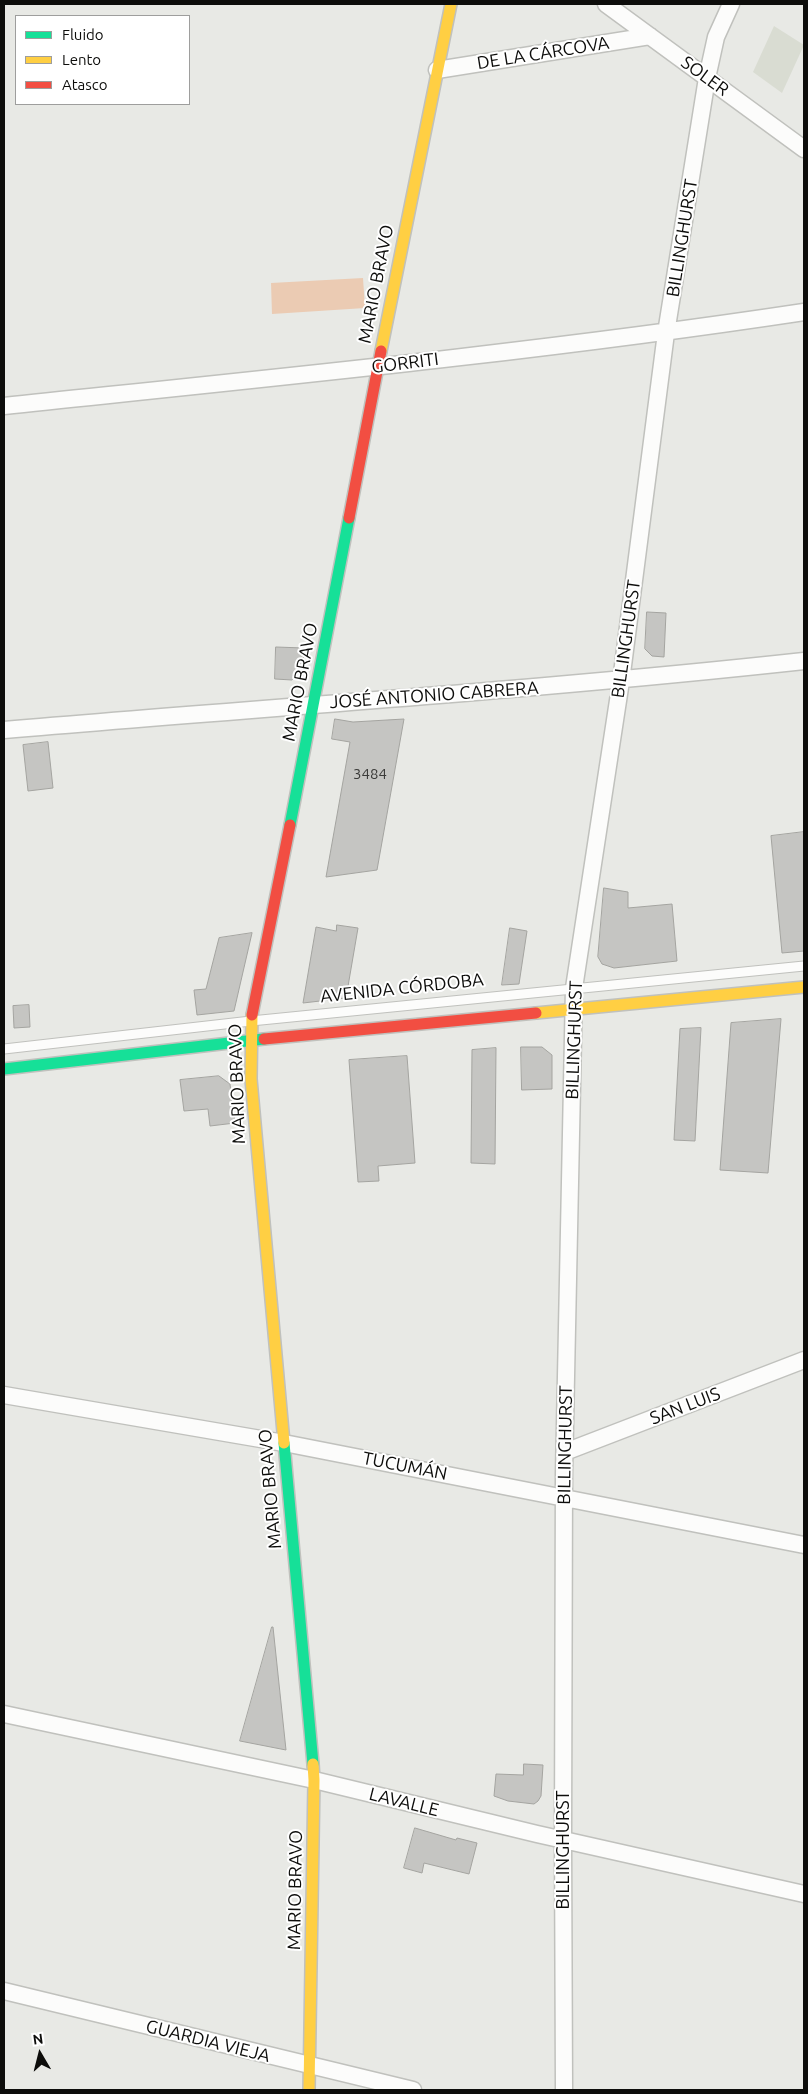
<!DOCTYPE html>
<meta charset="utf-8">
<style>
body{margin:0}
#map{position:relative;width:808px;height:2094px;overflow:hidden;background:#e8e9e5;font-family:Ubuntu,sans-serif}
canvas{display:block}
.frame{position:absolute;inset:0;border:5px solid #0d0d0b;pointer-events:none}
.legend{position:absolute;left:15px;top:15px;width:175px;height:90px;box-sizing:border-box;background:#fff;border:1px solid #9e9e9d;margin:0;padding:6px 9px;list-style:none;font-size:15px;color:#0d0d0b}
.legend li{display:flex;align-items:center;gap:10px;height:25px}
.legend b{width:25px;border:1px solid #9e9e9d}
.north{position:absolute;left:15px;top:2029px;width:50px;height:50px;-webkit-text-stroke:4px #fff;paint-order:stroke;rotate:352deg;font-size:14px;font-weight:700;line-height:20px;text-align:center;color:#0d0d0b}
.north::after{content:'';display:block;margin:auto;width:18px;height:22px;background:#0d0d0b;clip-path:polygon(50% 0,100% 100%,50% 72%,0 100%)}
</style>
<div id="map">
<canvas width="808" height="2094"></canvas>
<div class="frame"></div>
<ul class="legend">
<li><b style="height:6px;background:#16e098"></b>Fluido</li>
<li><b style="height:6px;background:#ffcf43"></b>Lento</li>
<li><b style="height:6px;background:#f24e42"></b>Atasco</li>
</ul>
<div class="north">N</div>
</div>
<script>
const c = document.querySelector('canvas').getContext('2d');
c.lineJoin = 'round';
function fill(path, color) { c.fillStyle = color; c.fill(path, 'evenodd'); }
function strokePath(path, color, width, dash) { c.strokeStyle = color; c.lineWidth = width; c.lineCap = dash ? 'butt' : 'round'; c.setLineDash(dash || []); c.stroke(path); }
function write(font, color, halo, rows, align = 'center') {
  c.font = font + ' Ubuntu,sans-serif'; c.lineWidth = 4; c.setLineDash([]); c.textBaseline = 'middle'; c.strokeStyle = halo; c.fillStyle = color; for (const [text, x, y, turn = 0] of rows) {
    c.save(); c.translate(x, y); c.rotate((+turn || 0) * Math.PI / 180); c.textAlign = isNaN(turn) ? turn : align; if (halo) c.strokeText(text, 0, 0); c.fillText(text, 0, 0); c.restore();
  }
}
const built = new Path2D(`
 M 774,26 L 804,45 L 782,93 L 753,72 Z`);
const green = new Path2D(`
 M 363,278 L 365,308 L 272,314 L 271,283 Z`);
const building = new Path2D(`
 M 647,612 L 666,613 L 664,657 L 652,656 L 645,649 Z
 M 276,647 L 304,648 L 303,670 L 292,680 L 275,679 Z
 M 335,719 L 353,722 L 404,719 L 377,870 L 326,877 L 350,742 L 332,739 Z
 M 48,742 L 53,788 L 28,791 L 23,745 Z
 M 804,832 L 804,951 L 782,953 L 771,836 Z
 M 604,888 L 628,892 L 628,908 L 672,904 L 677,961 L 614,968 L 602,964 L 598,957 Z
 M 337,925 L 358,928 L 346,998 L 303,1003 L 316,927 L 336,931 Z
 M 510,928 L 527,931 L 519,984 L 502,985 Z
 M 252,933 L 234,1011 L 197,1015 L 194,990 L 206,989 L 219,938 Z
 M 29,1005 L 30,1027 L 14,1028 L 13,1006 Z
 M 781,1019 L 768,1173 L 720,1170 L 731,1023 Z
 M 701,1028 L 695,1141 L 674,1140 L 680,1029 Z
 M 521,1047 L 542,1047 L 552,1055 L 552,1089 L 522,1090 Z
 M 496,1048 L 495,1164 L 471,1163 L 472,1050 Z
 M 407,1056 L 415,1163 L 378,1166 L 379,1181 L 358,1182 L 349,1060 Z
 M 219,1076 L 230,1084 L 235,1123 L 210,1126 L 208,1109 L 184,1111 L 180,1080 Z
 M 272,1627 L 273,1627 L 286,1750 L 240,1741 Z
 M 524,1764 L 543,1765 L 541,1796 L 538,1801 L 534,1804 L 508,1801 L 494,1796 L 496,1774 L 523,1775 Z
 M 415,1828 L 456,1840 L 457,1838 L 477,1843 L 469,1874 L 424,1863 L 422,1873 L 404,1868 Z`);
const lane = new Path2D(`
 M 4,1049 L 251,1021 L 804,966`);
const street = new Path2D(`
 M 606,4 L 804,149
 M 437,70 L 650,36
 M 4,406 C 271,378 539,352 804,312
 M 4,730 C 271,707 538,690 804,661
 M 4,1395 L 284,1443 L 804,1545
 M 565,1452 L 804,1360
 M 4,1714 L 314,1780 L 537,1834 L 804,1894
 M 4,1991 L 413,2090
 M 564,2090 L 563,1839 L 564,1473 L 574,988 L 621,681 L 666,333 L 707,78 L 716,37 L 731,4`);
const fast = new Path2D(`
 M 290,825 L 349,518
 M 4,1069 L 264,1039
 M 284,1443 L 313,1764`);
const slow = new Path2D(`
 M 381,351 L 451,4
 M 536,1013 L 804,987
 M 252,1015 L 251,1079 L 284,1443
 M 309,2090 L 314,1780 L 313,1764`);
const jam = new Path2D(`
 M 349,518 L 381,351
 M 252,1015 L 290,825
 M 264,1039 L 536,1013`);
const numberNames = [
 ["3484",370,774]
];
const streetNames = [
 ["DE LA CÁRCOVA",543,53,-9],
 ["SOLER",705,76,36],
 ["BILLINGHURST",682,238,-81],
 ["MARIO BRAVO",376,284,-79],
 ["GORRITI",405,363,-7],
 ["BILLINGHURST",626,639,-82],
 ["MARIO BRAVO",300,682,-79],
 ["JOSÉ ANTONIO CABRERA",434,695,-4],
 ["AVENIDA CÓRDOBA",402,988,-6],
 ["BILLINGHURST",574,1040,-88],
 ["MARIO BRAVO",237,1084,-92],
 ["SAN LUIS",685,1406,-21],
 ["BILLINGHURST",565,1445,-89],
 ["TUCUMÁN",405,1466,11],
 ["MARIO BRAVO",270,1489,-95],
 ["LAVALLE",404,1802,14],
 ["BILLINGHURST",563,1850,-90],
 ["MARIO BRAVO",295,1890,-89],
 ["GUARDIA VIEJA",208,2041,14]
];
fill(built, '#d9dcd2');
fill(green, '#ebcbb3');
fill(building, '#c5c5c2');
strokePath(building, '#a4a4a0', 1);
strokePath(lane, '#c0c1bd', 11);
strokePath(street, '#c0c1bd', 19);
strokePath(fast, '#c0c1bd', 14);
strokePath(slow, '#c0c1bd', 14);
strokePath(jam, '#c0c1bd', 14);
strokePath(lane, '#fcfcfb', 9);
strokePath(street, '#fcfcfb', 16);
strokePath(fast, '#16e098', 11);
strokePath(slow, '#ffcf43', 11);
strokePath(jam, '#f24e42', 11);
write('15px', '#3b3b39', null, numberNames);
write('18px', '#0d0d0b', '#fff', streetNames);
</script>
